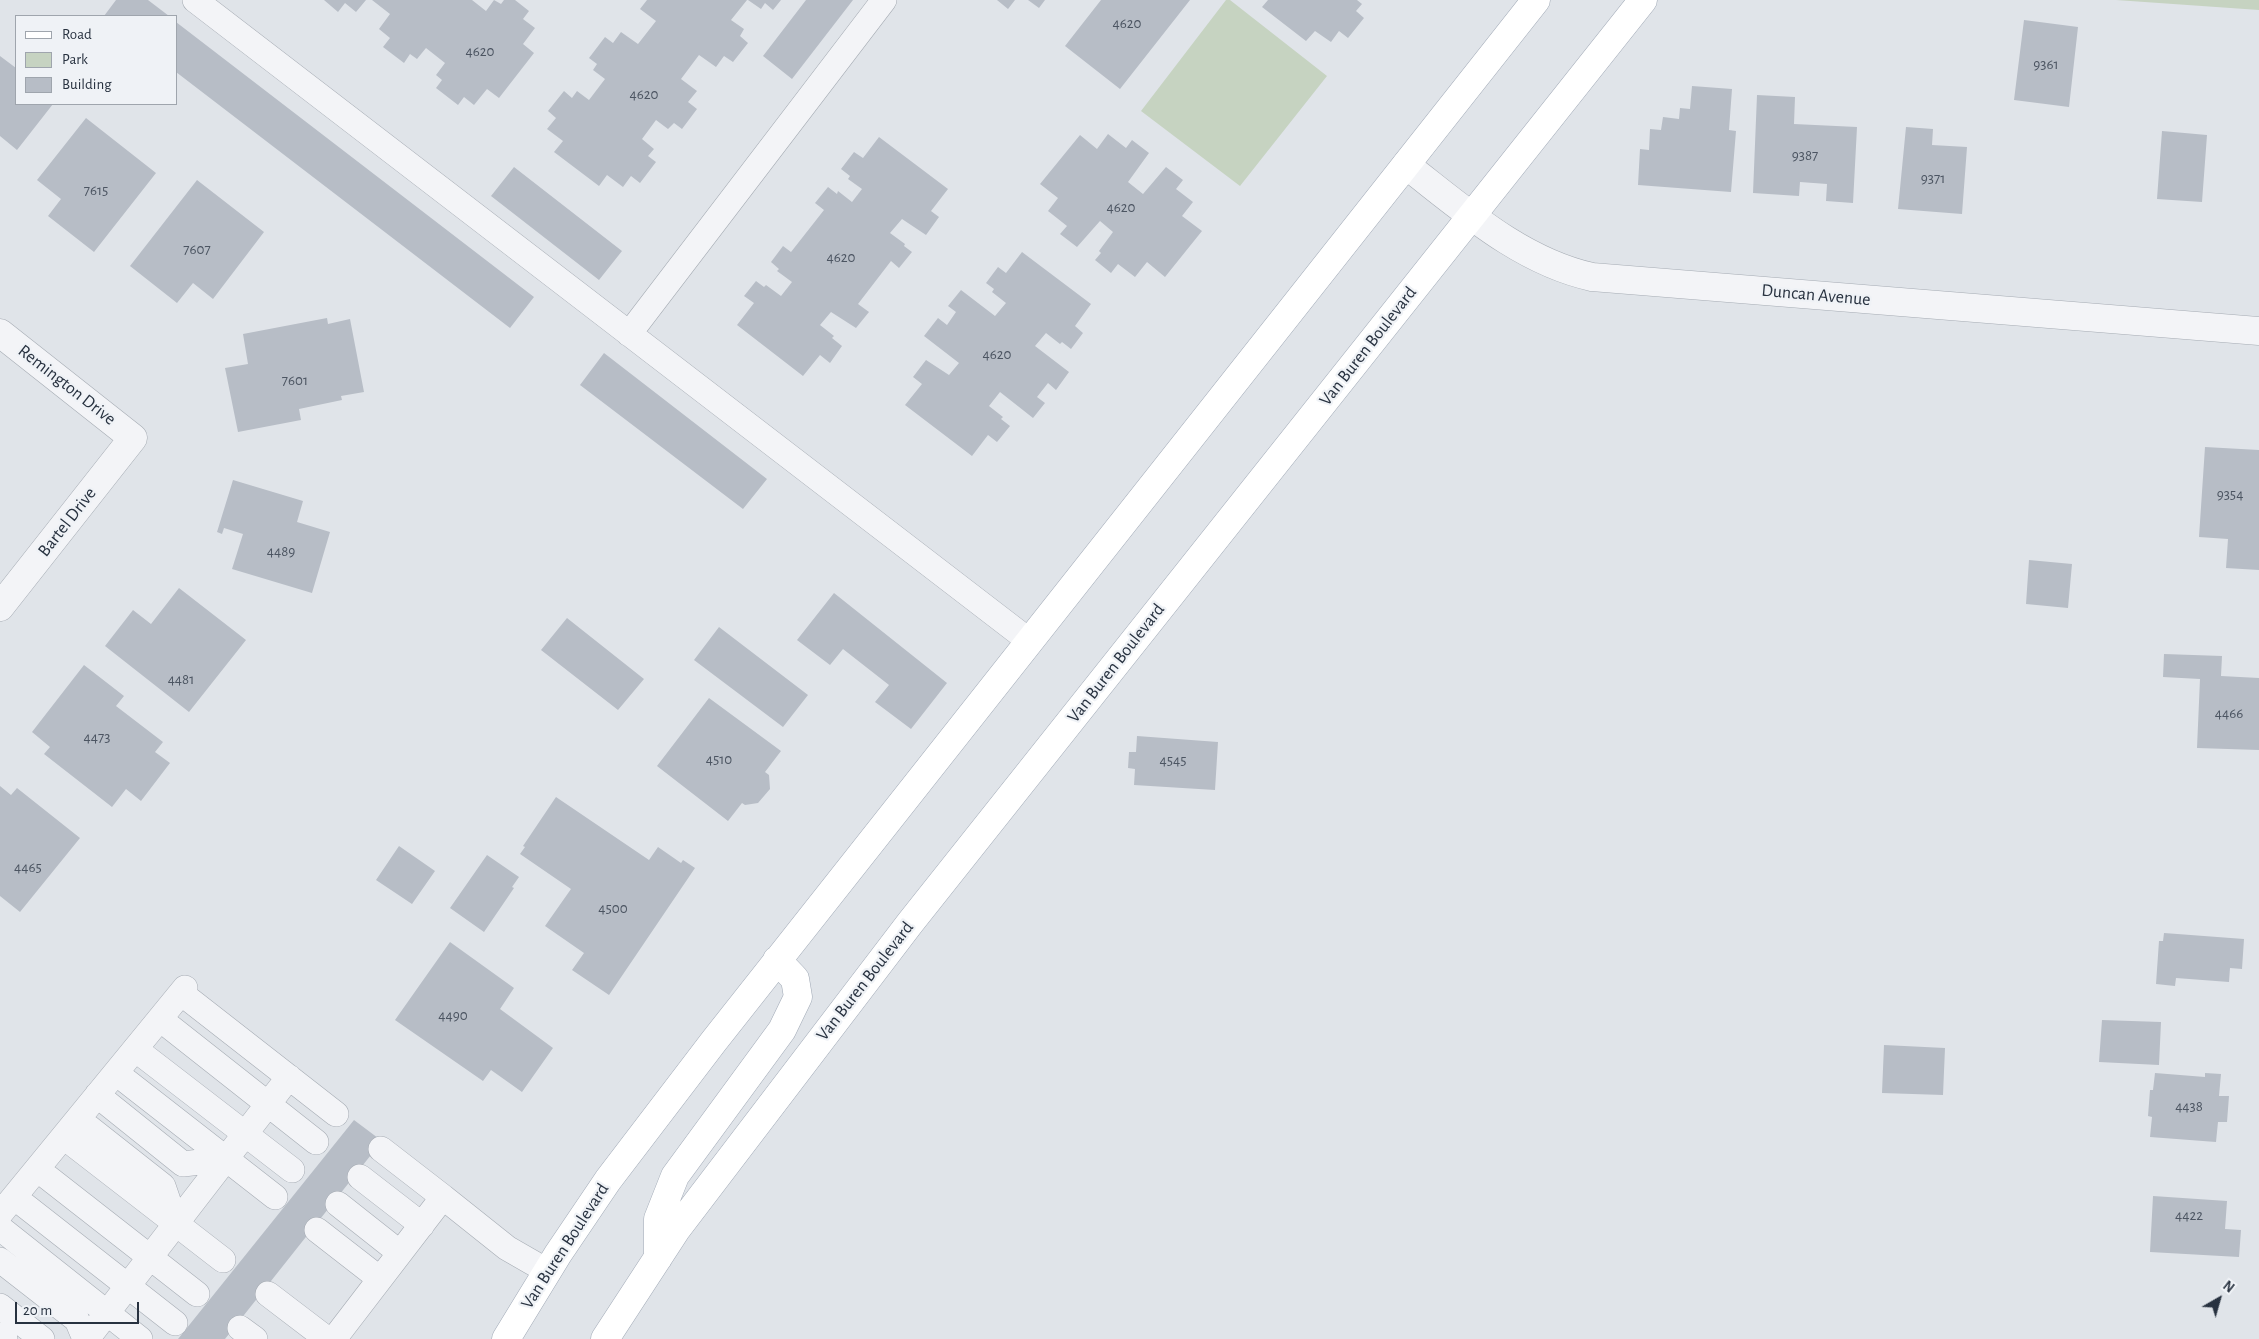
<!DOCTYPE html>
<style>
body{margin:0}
#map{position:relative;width:2259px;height:1339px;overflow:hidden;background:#e0e4e9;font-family:"Alegreya Sans",sans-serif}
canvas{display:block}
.legend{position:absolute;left:15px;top:15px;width:162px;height:90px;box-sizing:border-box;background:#eff2f6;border:1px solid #9fa5ad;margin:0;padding:6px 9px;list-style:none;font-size:15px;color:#283240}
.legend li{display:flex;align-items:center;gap:10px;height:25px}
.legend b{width:25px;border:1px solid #9fa5ad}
.north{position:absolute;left:2194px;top:1274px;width:50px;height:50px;-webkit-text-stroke:4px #eff2f6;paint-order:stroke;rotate:38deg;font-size:14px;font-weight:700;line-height:20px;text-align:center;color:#283240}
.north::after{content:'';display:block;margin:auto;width:18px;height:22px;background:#283240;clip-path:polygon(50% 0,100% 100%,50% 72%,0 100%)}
.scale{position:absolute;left:15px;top:1302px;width:124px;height:22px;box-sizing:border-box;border:2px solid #283240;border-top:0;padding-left:6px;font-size:15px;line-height:18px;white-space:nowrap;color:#283240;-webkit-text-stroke:4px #eff2f6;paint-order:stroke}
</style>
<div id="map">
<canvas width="2259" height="1339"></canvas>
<ul class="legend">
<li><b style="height:6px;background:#fff"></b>Road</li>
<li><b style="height:14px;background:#c6d3c1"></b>Park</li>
<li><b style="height:14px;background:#b7bdc6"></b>Building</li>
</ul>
<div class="north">N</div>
<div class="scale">20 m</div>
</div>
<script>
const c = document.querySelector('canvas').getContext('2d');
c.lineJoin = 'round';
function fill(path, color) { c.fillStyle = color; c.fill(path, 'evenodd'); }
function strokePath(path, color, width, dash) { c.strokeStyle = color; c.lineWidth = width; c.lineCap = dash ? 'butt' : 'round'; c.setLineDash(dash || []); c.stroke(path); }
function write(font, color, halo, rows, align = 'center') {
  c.font = font + ' "Alegreya Sans",sans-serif'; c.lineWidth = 4.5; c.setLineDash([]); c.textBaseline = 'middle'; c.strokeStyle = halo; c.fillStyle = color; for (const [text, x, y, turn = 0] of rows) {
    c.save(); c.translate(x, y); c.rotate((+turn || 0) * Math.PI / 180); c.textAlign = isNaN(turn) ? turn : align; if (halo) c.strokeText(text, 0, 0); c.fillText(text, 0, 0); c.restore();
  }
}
const green = new Path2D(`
 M 1226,0 L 1230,0 L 1327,76 L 1240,186 L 1141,111 Z
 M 2116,0 L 2259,0 L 2259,10 Z`);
const building = new Path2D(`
 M 116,0 L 148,0 L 169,16 L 104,16 Z
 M 324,0 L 366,0 L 356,12 L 345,3 L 338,12 Z
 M 372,0 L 472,0 L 486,11 L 494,0 L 501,4 L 504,0 L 515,0 L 529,11 L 523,19 L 535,28 L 523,44 L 534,53 L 499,98 L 487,89 L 474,105 L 464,97 L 458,105 L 436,88 L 442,80 L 436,75 L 445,63 L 426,48 L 417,59 L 410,54 L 404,63 L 383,47 L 390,38 L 379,29 L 390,14 Z
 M 647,0 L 747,0 L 731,20 L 744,29 L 740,36 L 748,43 L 733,62 L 724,56 L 716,67 L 699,55 L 681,79 L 697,91 L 688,102 L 697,109 L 682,129 L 674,123 L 668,129 L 656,120 L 642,139 L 654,149 L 648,156 L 656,162 L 640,183 L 631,176 L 623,187 L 607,175 L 599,186 L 554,152 L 563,141 L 547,129 L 556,118 L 548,111 L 564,91 L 572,98 L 577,91 L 589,100 L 605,79 L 593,70 L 597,64 L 589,58 L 605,37 L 613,43 L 621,32 L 638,44 L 656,21 L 640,9 Z
 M 748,0 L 781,0 L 773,10 L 765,3 L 761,9 Z
 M 806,0 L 853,0 L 792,79 L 763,56 Z
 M 997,0 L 1015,0 L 1008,9 Z
 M 1028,0 L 1045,0 L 1039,8 Z
 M 1101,0 L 1190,0 L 1120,89 L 1065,46 Z
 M 1268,0 L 1357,0 L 1362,4 L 1356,11 L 1364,18 L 1348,38 L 1339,31 L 1331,42 L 1315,31 L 1306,41 L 1262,7 Z
 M 2024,20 L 2078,27 L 2069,107 L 2014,100 Z
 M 176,22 L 534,297 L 510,328 L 176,72 Z
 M 0,56 L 16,68 L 16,104 L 53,104 L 17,150 L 0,136 Z
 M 1692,86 L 1732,89 L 1729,130 L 1736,131 L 1731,192 L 1638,185 L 1640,149 L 1649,150 L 1650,129 L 1661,130 L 1663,117 L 1679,119 L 1680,108 L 1690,109 Z
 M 1757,95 L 1795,97 L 1794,124 L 1857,127 L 1853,203 L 1826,201 L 1827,184 L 1800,182 L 1799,196 L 1753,193 Z
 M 86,118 L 156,173 L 94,252 L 48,216 L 61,199 L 37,180 Z
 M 1906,127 L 1933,129 L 1932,145 L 1967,147 L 1962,214 L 1898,209 Z
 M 2162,131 L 2207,135 L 2202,202 L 2157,199 Z
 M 1108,134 L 1126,148 L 1132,140 L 1149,153 L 1128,182 L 1143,194 L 1166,167 L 1183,180 L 1176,189 L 1193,202 L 1182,216 L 1202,231 L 1165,277 L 1147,262 L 1135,277 L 1118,264 L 1111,273 L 1095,260 L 1101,253 L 1099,251 L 1113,232 L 1100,221 L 1077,247 L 1060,234 L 1067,226 L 1048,211 L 1058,198 L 1040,184 L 1080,135 L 1097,149 Z
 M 879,137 L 948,189 L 931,211 L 939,217 L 926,235 L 902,219 L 890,233 L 905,244 L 904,246 L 912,252 L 899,268 L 891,261 L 858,304 L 869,312 L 856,328 L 831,312 L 820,325 L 834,336 L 832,338 L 842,346 L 830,363 L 820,355 L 803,376 L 737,325 L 754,303 L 744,296 L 756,281 L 764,287 L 766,285 L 781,296 L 792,282 L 777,271 L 779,269 L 771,262 L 783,246 L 791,252 L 824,210 L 815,203 L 828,187 L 837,194 L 838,191 L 852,202 L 862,189 L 848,179 L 850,176 L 841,169 L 854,152 L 863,158 Z
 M 514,167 L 622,251 L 599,280 L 491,196 Z
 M 197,180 L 264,232 L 213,299 L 193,283 L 177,303 L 130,266 Z
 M 1022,252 L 1091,304 L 1075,326 L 1083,333 L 1071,349 L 1062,342 L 1060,344 L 1046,333 L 1035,346 L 1069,372 L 1056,390 L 1048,383 L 1037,397 L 1045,403 L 1033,418 L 1000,392 L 989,406 L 1003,417 L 1001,419 L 1010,426 L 997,442 L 988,435 L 972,456 L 905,405 L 922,384 L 913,377 L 926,360 L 949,375 L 959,363 L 924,336 L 938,318 L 947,325 L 956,312 L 948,306 L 961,290 L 995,316 L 1006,303 L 992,292 L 994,289 L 986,283 L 998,267 L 1006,273 Z
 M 327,318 L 328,324 L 350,319 L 364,392 L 341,396 L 342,400 L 299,409 L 301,420 L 238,432 L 225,368 L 248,364 L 243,334 Z
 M 604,353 L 767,479 L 743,509 L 580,385 Z
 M 2205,447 L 2259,450 L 2259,570 L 2226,568 L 2228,539 L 2199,537 Z
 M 233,480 L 303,501 L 297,522 L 330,532 L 312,593 L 232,569 L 243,534 L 224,528 L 222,534 L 217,532 Z
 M 2029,560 L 2072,564 L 2068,608 L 2026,604 Z
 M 179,588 L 246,640 L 189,712 L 105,646 L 133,610 L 151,624 Z
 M 834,593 L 947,683 L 911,729 L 875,702 L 889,685 L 843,649 L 830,665 L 797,640 Z
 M 567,618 L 644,679 L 618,710 L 541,650 Z
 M 719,627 L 808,695 L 783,727 L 694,660 Z
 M 2164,654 L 2222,656 L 2221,676 L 2259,678 L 2259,750 L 2197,748 L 2200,679 L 2163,677 Z
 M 84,665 L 124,696 L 116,706 L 163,742 L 155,752 L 170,763 L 141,801 L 126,789 L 112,807 L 44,754 L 50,747 L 32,732 Z
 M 709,698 L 781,751 L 765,772 L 769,775 L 770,789 L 758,803 L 745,805 L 742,803 L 728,821 L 657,766 Z
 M 1137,736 L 1218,742 L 1215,790 L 1134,785 L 1135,769 L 1128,768 L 1129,752 L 1136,752 Z
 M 0,786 L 11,795 L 17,788 L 80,838 L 20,912 L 0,896 Z
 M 556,797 L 649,860 L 658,847 L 681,863 L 683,860 L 695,868 L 609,995 L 572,970 L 584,953 L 545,926 L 571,889 L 520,854 L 525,847 L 523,846 Z
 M 399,846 L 435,871 L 412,904 L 376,880 Z
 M 487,855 L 519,877 L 512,887 L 514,888 L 484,932 L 450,908 Z
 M 2164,933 L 2244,939 L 2242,969 L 2230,968 L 2229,982 L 2176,978 L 2175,986 L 2156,984 L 2159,941 L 2163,941 Z
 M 450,942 L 514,988 L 500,1009 L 553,1048 L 522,1092 L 491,1070 L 483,1081 L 395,1020 Z
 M 2102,1020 L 2161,1022 L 2159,1065 L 2099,1062 Z
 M 1884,1045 L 1945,1048 L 1943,1095 L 1882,1093 Z
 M 2155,1073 L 2205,1077 L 2205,1073 L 2221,1074 L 2219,1096 L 2229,1096 L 2227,1122 L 2218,1122 L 2216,1142 L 2150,1137 L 2152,1117 L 2148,1116 L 2150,1090 L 2153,1090 Z
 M 354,1120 L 382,1141 L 225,1339 L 178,1339 Z
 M 2153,1196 L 2227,1201 L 2225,1229 L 2241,1230 L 2239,1257 L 2150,1252 Z`);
const lane = new Path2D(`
 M 195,0 L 1028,640
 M 629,334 L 884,0
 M 181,993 L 336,1114
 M 160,1019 L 316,1142
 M 135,1049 L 292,1170
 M 116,1073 L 275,1197
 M 97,1095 L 183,1164 L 226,1159
 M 78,1119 L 163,1186 L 176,1224
 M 64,1137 L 223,1260
 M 381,1149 L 443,1197
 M 37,1169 L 197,1294
 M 360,1177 L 422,1225
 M 14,1197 L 175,1323
 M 338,1204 L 400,1253
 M 0,1214 L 185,988
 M 0,1228 L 140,1339
 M 317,1230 L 380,1279
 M 0,1260 L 77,1320 L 85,1339
 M 268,1294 L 327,1339
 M 0,1306 L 42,1339
 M 240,1328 L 255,1339
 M 0,1335 L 5,1339
 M 87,1339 L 289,1077
 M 334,1339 L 443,1197 L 507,1248 L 547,1271`);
const street = new Path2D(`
 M 1406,165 C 1463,209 1520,261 1592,277 L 2259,331
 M 0,333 L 133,438 L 0,607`);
const primary = new Path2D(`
 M 658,1258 L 658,1219 L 675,1176 L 782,1030 L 798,997 L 795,979 L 777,960
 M 506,1339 L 558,1254 L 608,1180 L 714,1041 L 1536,0
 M 605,1339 L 676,1230 L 910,923 L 1643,0`);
const numberNames = [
 ["4620",1127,23],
 ["4620",480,51],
 ["9361",2046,64],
 ["4620",644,94],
 ["9387",1805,155],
 ["9371",1933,178],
 ["7615",96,190],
 ["4620",1121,207],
 ["7607",197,249],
 ["4620",841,257],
 ["4620",997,354],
 ["7601",295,380],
 ["9354",2230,494],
 ["4489",281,551],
 ["4481",181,679],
 ["4466",2229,713],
 ["4473",97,737],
 ["4510",719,759],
 ["4545",1173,760],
 ["4465",28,867],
 ["4500",613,908],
 ["4490",453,1015],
 ["4438",2189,1106],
 ["4422",2189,1215]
];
const streetNames = [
 ["Duncan Avenue",1816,295,5],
 ["Van Buren Boulevard",1368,346,-52],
 ["Remington Drive",67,385,38],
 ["Bartel Drive",67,522,-52],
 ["Van Buren Boulevard",1116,663,-52],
 ["Van Buren Boulevard",865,981,-52],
 ["Van Buren Boulevard",565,1246,-57]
];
fill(green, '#c6d3c1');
fill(building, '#b7bdc6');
strokePath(lane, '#a5abb3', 26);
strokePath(street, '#a5abb3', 29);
strokePath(primary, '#9fa8b5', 29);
strokePath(lane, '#f3f4f7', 25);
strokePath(street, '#f3f4f7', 28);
strokePath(primary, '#fff', 28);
write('15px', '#4c5562', null, numberNames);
write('18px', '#283240', '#eff2f6', streetNames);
</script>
